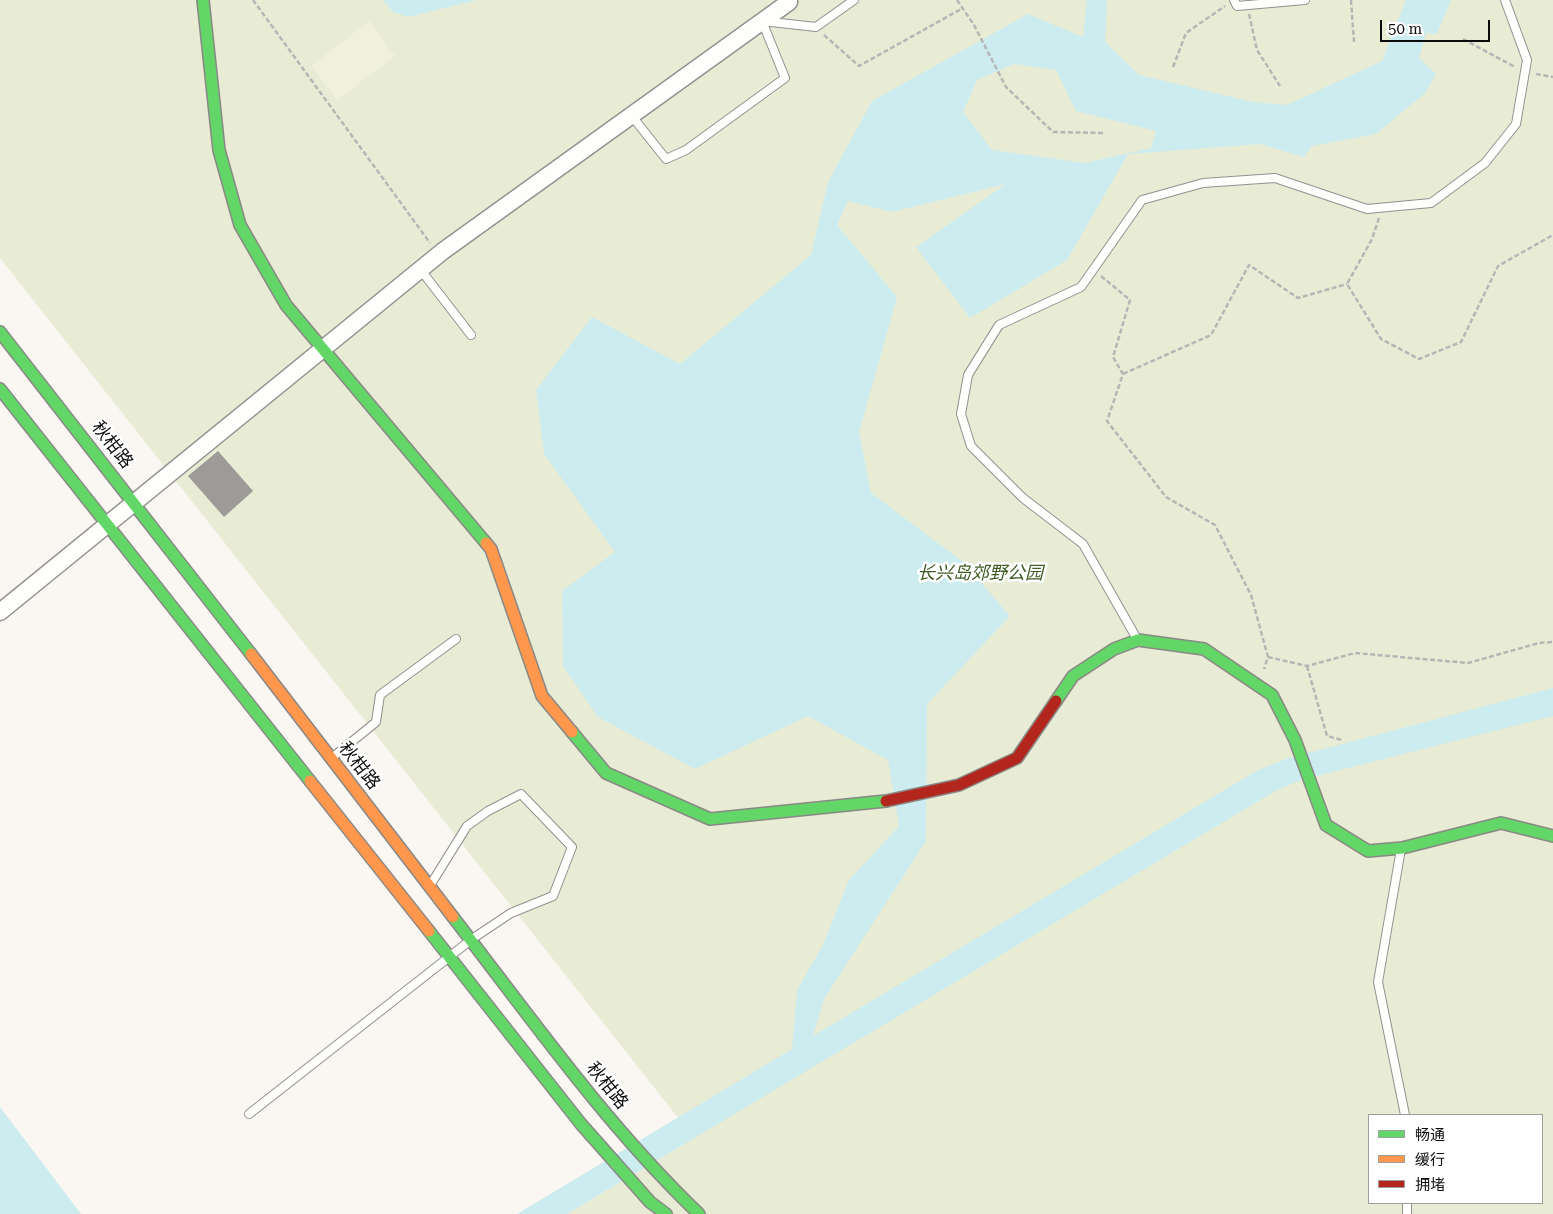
<!DOCTYPE html>
<meta charset="utf-8">
<style>
body{margin:0}
#map{position:relative;width:1553px;height:1214px;overflow:hidden;background:#faf6f2;font-family:"Roboto Serif","Noto Sans SC",serif}
canvas{display:block}
.legend{position:absolute;left:1368px;top:1114px;width:175px;height:90px;box-sizing:border-box;background:#fff;border:1px solid #9e9e9e;margin:0;padding:6px 9px;list-style:none;font-size:15px;color:#0c0c0c}
.legend li{display:flex;align-items:center;gap:10px;height:25px}
.legend b{width:25px;border:1px solid #9e9e9e}
.scale{position:absolute;left:1380px;top:20px;width:110px;height:22px;box-sizing:border-box;border:2px solid #0c0c0c;border-top:0;padding-left:6px;font-size:15px;line-height:18px;white-space:nowrap;color:#0c0c0c;-webkit-text-stroke:4px #fff;paint-order:stroke}
</style>
<div id="map">
<canvas width="1553" height="1214"></canvas>
<ul class="legend">
<li><b style="height:6px;background:#63d668"></b>畅通</li>
<li><b style="height:6px;background:#ff974d"></b>缓行</li>
<li><b style="height:6px;background:#b3261e"></b>拥堵</li>
</ul>
<div class="scale">50 m</div>
</div>
<script>
const c = document.querySelector('canvas').getContext('2d');
c.lineJoin = 'round';
function fill(path, color) { c.fillStyle = color; c.fill(path, 'evenodd'); }
function strokePath(path, color, width, dash) { c.strokeStyle = color; c.lineWidth = width; c.lineCap = dash ? 'butt' : 'round'; c.setLineDash(dash || []); c.stroke(path); }
function write(font, color, halo, rows, align = 'center') {
  c.font = font + ' "Roboto Serif","Noto Sans SC",serif'; c.lineWidth = 5; c.setLineDash([]); c.textBaseline = 'middle'; c.strokeStyle = halo; c.fillStyle = color; for (const [text, x, y, turn = 0] of rows) {
    c.save(); c.translate(x, y); c.rotate((+turn || 0) * Math.PI / 180); c.textAlign = isNaN(turn) ? turn : align; if (halo) c.strokeText(text, 0, 0); c.fillText(text, 0, 0); c.restore();
  }
}
const green = new Path2D(`
 M 0,0 L 1553,0 L 1553,1214 L 567,1214 L 694,1138 L 0,258 ZM 1369,1115 L 1542,1115 L 1542,1203 L 1369,1203 Z`);
const pitch = new Path2D(`
 M 369,21 L 395,56 L 337,100 L 311,66 Z`);
const water = new Path2D(`
 M 383,0 L 477,0 L 408,17 L 393,12 Z
 M 1087,0 L 1107,0 L 1105,42 L 1139,75 L 1253,102 L 1287,105 L 1382,61 L 1406,0 L 1451,0 L 1437,34 L 1426,33 L 1419,58 L 1436,74 L 1425,93 L 1376,134 L 1312,146 L 1304,157 L 1260,144 L 1128,154 L 1067,260 L 970,318 L 916,247 L 1006,184 L 892,212 L 848,201 L 837,225 L 897,297 L 859,432 L 871,493 L 963,562 L 1010,616 L 927,704 L 926,841 L 824,999 L 813,1036 L 1258,770 L 1286,759 L 1553,688 L 1553,716 L 1301,780 L 1277,790 L 567,1214 L 517,1214 L 792,1049 L 797,990 L 823,945 L 849,880 L 899,826 L 888,760 L 808,716 L 695,769 L 598,717 L 563,666 L 562,591 L 615,552 L 544,454 L 536,390 L 592,317 L 680,364 L 811,255 L 828,182 L 872,101 L 1028,14 L 1083,37 ZM 1014,64 L 1056,70 L 1076,111 L 1156,131 L 1151,148 L 1085,163 L 992,150 L 963,112 L 977,80 Z
 M 0,1107 L 81,1214 L 0,1214 Z`);
const building = new Path2D(`
 M 218,451 L 253,491 L 224,517 L 188,476 Z`);
const path = new Path2D(`
 M 253,0 L 430,243
 M 957,0 L 974,25 L 1006,87 L 1053,132 L 1104,133
 M 1351,0 L 1354,42
 M 1249,14 L 1257,50 L 1280,86
 M 824,35 L 859,66 L 963,8
 M 1463,39 L 1515,67
 M 1173,67 L 1186,33 L 1225,6
 M 1536,74 L 1553,77
 M 1379,218 L 1372,239 L 1347,284 L 1381,339 L 1419,359 L 1461,342 L 1498,266 L 1553,235
 M 1101,276 L 1130,300 L 1113,357 L 1123,374 L 1107,421 L 1166,497 L 1215,525 L 1251,595 L 1268,657 L 1264,669
 M 1123,374 L 1211,335 L 1249,265 L 1298,298 L 1347,284
 M 1268,657 L 1307,666 L 1355,653 L 1468,663 L 1539,643 L 1553,642
 M 1307,666 L 1327,736 L 1342,740`);
const lane = new Path2D(`
 M 1234,0 L 1237,6 L 1305,0
 M 631,115 L 666,159 L 686,150 L 785,78 L 762,21 L 816,27 L 854,0
 M 420,269 L 471,335
 M 1137,639 L 1083,544 L 1023,498 L 971,446 L 961,414 L 968,375 L 999,325 L 1081,287 L 1142,200 L 1203,183 L 1275,178 L 1367,209 L 1431,203 L 1485,163 L 1516,124 L 1527,60 L 1505,0
 M 333,757 L 376,722 L 380,695 L 456,639
 M 1401,849 L 1378,982 L 1405,1115
 M 249,1114 L 472,939 L 511,913 L 553,896 L 572,847 L 521,794 L 488,811 L 467,826 L 431,884
 M 1407,1203 L 1407,1214`);
const street = new Path2D(`
 M 0,612 L 443,251 L 789,2`);
const fast = new Path2D(`
 M 203,0 L 219,150 L 240,225 L 286,305 L 486,543
 M 0,332 L 251,654
 M 0,389 L 310,781
 M 1056,701 L 1073,676 L 1114,649 L 1138,640 L 1204,649 L 1272,695 L 1295,740 L 1326,825 L 1368,851 L 1402,848 L 1501,823 L 1553,836
 M 572,732 L 606,773 L 710,819 L 886,801
 M 453,917 C 531,1018 606,1125 699,1214
 M 429,931 L 581,1124 L 650,1202 L 666,1214`);
const slow = new Path2D(`
 M 486,543 L 491,549 L 542,696 L 572,732
 M 251,654 L 453,917
 M 310,781 L 429,931`);
const jam = new Path2D(`
 M 886,801 L 959,785 L 1017,758 L 1056,701`);
const streetNames = [
 ["秋柑路",112,445,52],
 ["秋柑路",359,766,52],
 ["秋柑路",607,1086,51]
];
const parkNames = [
 ["长兴岛郊野公园",980,574]
];
fill(green, '#e8ecd4');
fill(pitch, '#f1f0dd');
fill(water, '#ccecf0');
fill(building, '#9d9a97');
strokePath(lane, '#939190', 10);
strokePath(street, '#939190', 19);
strokePath(fast, '#8a8886', 14);
strokePath(slow, '#8a8886', 14);
strokePath(jam, '#8a8886', 14);
strokePath(path, '#b7b6b6', 2.5, [5, 2.5]);
strokePath(lane, '#fefefd', 8);
strokePath(street, '#fefefd', 16);
strokePath(fast, '#63d668', 11);
strokePath(slow, '#ff974d', 11);
strokePath(jam, '#b3261e', 11);
write('18px', '#0c0c0c', '#fff', streetNames);
write('italic 18px', '#3e5c24', '#fff', parkNames);
</script>
